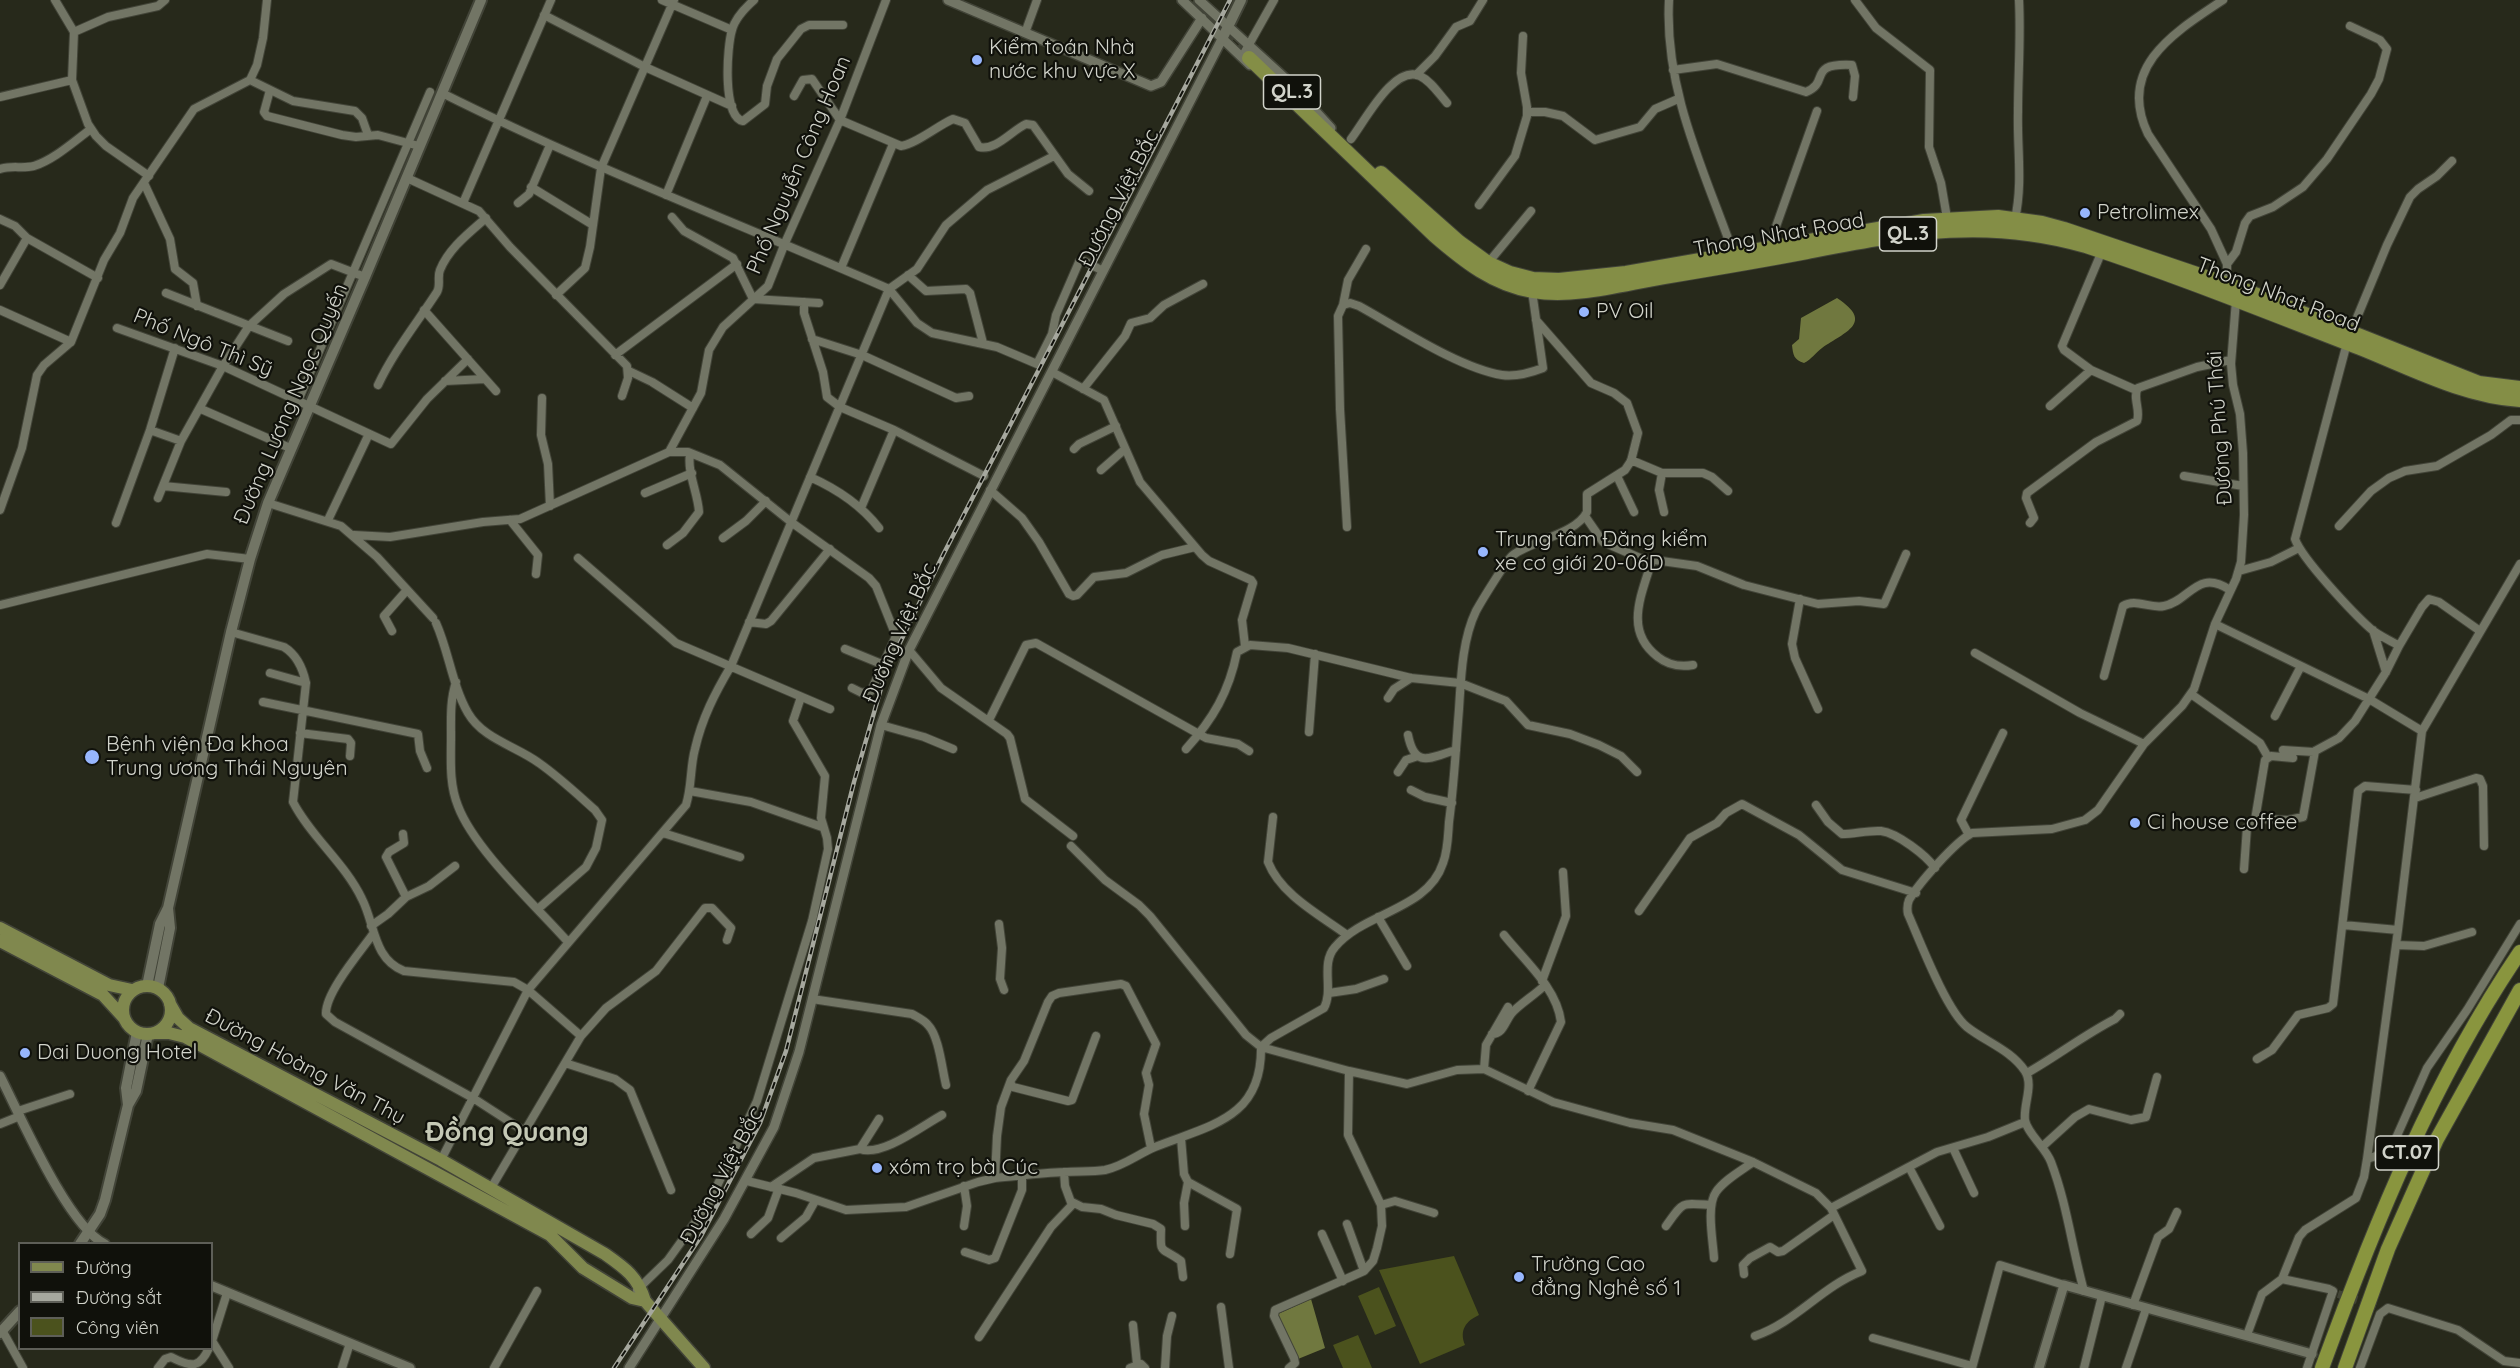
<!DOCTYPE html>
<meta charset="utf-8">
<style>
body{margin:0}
#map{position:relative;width:2520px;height:1368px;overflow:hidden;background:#27291b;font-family:Quicksand,sans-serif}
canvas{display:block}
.legend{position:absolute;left:18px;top:1242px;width:195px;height:108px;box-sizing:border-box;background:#10110b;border:2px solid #5e5f58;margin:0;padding:8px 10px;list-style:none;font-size:18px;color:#d2d4cb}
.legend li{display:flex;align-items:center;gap:12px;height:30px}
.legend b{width:30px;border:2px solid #5e5f58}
</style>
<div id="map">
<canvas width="2520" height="1368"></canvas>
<ul class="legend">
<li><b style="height:8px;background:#80884e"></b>Đường</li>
<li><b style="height:8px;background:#a6a89e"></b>Đường sắt</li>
<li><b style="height:16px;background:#4b521d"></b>Công viên</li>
</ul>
</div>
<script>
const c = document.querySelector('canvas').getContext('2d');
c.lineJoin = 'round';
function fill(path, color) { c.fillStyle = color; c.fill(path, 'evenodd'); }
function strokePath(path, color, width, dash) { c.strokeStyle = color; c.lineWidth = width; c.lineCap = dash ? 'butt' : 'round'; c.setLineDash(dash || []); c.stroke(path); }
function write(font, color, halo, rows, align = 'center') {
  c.font = font + ' Quicksand,sans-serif'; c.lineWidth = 4.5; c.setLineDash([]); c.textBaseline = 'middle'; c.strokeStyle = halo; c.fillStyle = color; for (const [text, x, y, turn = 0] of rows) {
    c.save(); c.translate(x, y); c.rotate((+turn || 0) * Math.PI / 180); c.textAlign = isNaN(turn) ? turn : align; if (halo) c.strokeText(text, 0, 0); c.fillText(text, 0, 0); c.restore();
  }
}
const green = new Path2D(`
 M 1454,1256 L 1479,1315 C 1466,1321 1459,1330 1465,1345 L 1420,1364 L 1379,1270 Z
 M 1379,1287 L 1396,1326 L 1375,1335 L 1358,1296 Z
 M 1358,1335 L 1372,1368 L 1343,1368 L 1333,1345 Z`);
const water = new Path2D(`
 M 1837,298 C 1875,323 1845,332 1822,348 C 1815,353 1812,359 1804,363 C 1794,360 1793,355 1792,345 L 1799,339 L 1801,318 Z
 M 1311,1299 L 1325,1348 L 1298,1359 L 1278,1314 Z`);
const minorTunnel = new Path2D(`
 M 2338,1294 L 2376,1306`);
const trunkTunnel = new Path2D(`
 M 1194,0 L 1251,54`);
const minor = new Path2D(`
 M 55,0 L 74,32 L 72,80 L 88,124 L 96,136 L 106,146 L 149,176
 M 662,0 L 732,30
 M 754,0 C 745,8 735,18 732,30 C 727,46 722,117 743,121 L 765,104 L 767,86 L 777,59 L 801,29 L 809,25 L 843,25
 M 1669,0 C 1664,91 1705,172 1734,255
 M 1855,0 L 1876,28 L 1930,70 L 1929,147 L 1941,183 L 1947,218
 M 2223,0 C 2175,32 2116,67 2148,134 L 2211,229 L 2227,264 L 2227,285
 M 544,15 L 645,67 L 732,106
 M 74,32 L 108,17 L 158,6 L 165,0
 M 1025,33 L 1037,0
 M 1242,57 L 1274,0
 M 1673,70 L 1717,64 L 1806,92 C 1831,82 1806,63 1852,65 L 1855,76 L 1853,97
 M 1416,75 L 1435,56 L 1456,27 L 1470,21 L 1483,0
 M 250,80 L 293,101 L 355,111 L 362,118 L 368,135
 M 270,90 L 264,112 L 267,116 L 342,135 L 356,137 L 378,135 L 419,146
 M 794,96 L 803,80 L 812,79 L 840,120 L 901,146 C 916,144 937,126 953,119 L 965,123 L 979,147 C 996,151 1011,131 1026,124 L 1033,125 L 1068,174 L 1089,191
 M 0,97 L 72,80
 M 1527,112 L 1545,112 L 1563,116 L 1595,140 L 1640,127 L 1655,109 L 1678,99
 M 1351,139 C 1365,121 1394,64 1420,76 C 1431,81 1439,94 1447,103
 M 1054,156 L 987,190 L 946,225 L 917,269 L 889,289 L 917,323 L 932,333 L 997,347 L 1037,364 L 1052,334 L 1056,315 L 1079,262 L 1084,261 L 1103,271
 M 0,169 C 12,165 22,169 34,166 C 55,159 73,142 91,129
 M 407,178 L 479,211 L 510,247 L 627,366 L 628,378 L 622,396
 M 144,183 L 170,239 L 175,269 L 193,283 L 197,306
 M 531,187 L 593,225
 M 666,195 L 707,96
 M 463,203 L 551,0
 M 518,203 L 529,194 L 550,145
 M 1479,205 L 1515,156 L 1527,116 L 1527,107 L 1521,73 L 1523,36
 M 672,217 L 684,231 L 733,258 L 753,299 L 819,303
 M 0,219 L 15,226 L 27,238
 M 2015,219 C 2023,183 2017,148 2018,112 C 2018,74 2021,38 2019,0
 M 1768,249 L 1817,111
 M 1488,263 L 1531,211
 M 2227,264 L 2236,252 L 2245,223 L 2250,216 L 2273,207 L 2303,187 L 2327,159 L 2371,94 L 2379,79 L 2387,49 L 2380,40 L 2350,26
 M 841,268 L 893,144
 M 908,275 L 926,291 L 966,289 L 970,293 L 983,343
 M 0,285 L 27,238 L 98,278
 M 166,293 L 288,341
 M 556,295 L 585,268 L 590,247 L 601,168 L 674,0
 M 804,302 L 804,313 L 823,372 L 827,397 L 840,407 L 894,430 L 984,476
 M 1343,305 L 1348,280 L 1366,249
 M 0,310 L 71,342
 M 424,310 L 496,391
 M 117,328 L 223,366 L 391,444 L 427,399 L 468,359
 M 2351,332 L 2387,245 L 2410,197 L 2418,189 L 2437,176 L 2452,161
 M 812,339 L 862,355 L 956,398 L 969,396
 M 615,355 L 737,264
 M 2091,370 L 2064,350 L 2062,346 L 2102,251
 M 629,371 L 652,382 L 693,408
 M 1052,372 L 1104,400 L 1140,482 L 1202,555 L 1209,561 L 1251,580 L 1253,583 L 1242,620 L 1245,646
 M 445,381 L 485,379
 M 378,385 C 394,351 417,323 437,292 C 441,285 437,277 440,270 C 449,248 469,233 486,218
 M 1083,389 L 1125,336 L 1131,323 L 1150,318 L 1164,305 L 1203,284
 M 542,398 L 541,435 L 548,464 L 550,506
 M 298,401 L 430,92
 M 2050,406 L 2091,370 L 2136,390
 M 201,409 L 290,448
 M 150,430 L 181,441
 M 1074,449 L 1079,444 L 1116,426
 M 669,452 L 688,452 L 720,465 L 791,522 L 869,578 L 876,586 L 896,636 L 871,691 L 862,693 L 852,688
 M 1631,460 L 1662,473 L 1703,473 L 1712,477 L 1728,491
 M 1101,470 L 1125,449
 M 1662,473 L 1659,490 L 1664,512
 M 1617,476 L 1634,512
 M 2184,476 L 2243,486
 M 810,477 C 837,489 861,505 879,528
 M 163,486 L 226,492
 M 990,490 L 1022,518 L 1039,542 L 1069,594 L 1073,596 L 1077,595 L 1094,577 L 1126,573 L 1162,555 L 1195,547
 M 645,493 L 692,473
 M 158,498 L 181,441 L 223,366 L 249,326 L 284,294 L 331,264 L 365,277
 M 268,503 L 341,526 L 377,557 L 433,618
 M 861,508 L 894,430
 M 0,510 L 22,448 L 37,375 L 44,365 L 71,342 L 104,260 L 120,233 L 133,198 L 194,109 L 250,80 L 257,65 L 263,38 L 267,0
 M 1585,516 L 1603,542 L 1640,558 L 1697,566 L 1744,585 L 1818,604 L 1859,601 L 1884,604 L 1906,554
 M 328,520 L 368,436
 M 510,520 L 538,555 L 536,574
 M 116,523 L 150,430 L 175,348
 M 2030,523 L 2034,518 L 2026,498 L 2027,493 L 2096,442 L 2137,421 C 2141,410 2132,397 2138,388 L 2197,367 L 2231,360
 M 2339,526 L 2371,491 L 2389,478 L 2405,471 L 2437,466 L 2491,435 L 2511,420 L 2520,420
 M 1347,527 L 1340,409 L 1338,316 L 1343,305 L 1350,303 L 1359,306 C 1399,328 1459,368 1502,375 C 1516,377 1530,373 1543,368 L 1532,291
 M 354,535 L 390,537 L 483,522 L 520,519 L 669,452 L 701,393 L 709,350 L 723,327 L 768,286 L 785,243 L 840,120 L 886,0
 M 723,538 L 746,521 L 766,501
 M 667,545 L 683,533 L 699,512 C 698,493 687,473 690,454
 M 578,558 L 676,643 L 830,709
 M 1652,560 C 1642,594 1623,631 1658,657 C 1668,665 1681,667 1693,665
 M 2239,571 L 2271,562 L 2299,548
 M 1800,599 L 1792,644 L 1795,658 L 1818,709
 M 0,605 L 207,554 L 250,559
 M 749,622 L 766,624 L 771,621 L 830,549
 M 436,623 C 449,652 452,685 468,713 C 483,739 516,746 539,763 C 559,777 577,794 595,810 L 602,820 L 596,848 L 586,867 L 539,908
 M 2215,624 L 2369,699 L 2422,731
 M 2373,630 L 2386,672
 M 392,631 L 384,616 L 407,590
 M 231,632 L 284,647 C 297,655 303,669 306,683 L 293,802 C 311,837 345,863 362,899 C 375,924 373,959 404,971 L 514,982 L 528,990 L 581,1036
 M 2399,646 L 2422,607 L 2429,599 L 2439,602 L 2480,631
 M 845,649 L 884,665
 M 909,650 L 941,688 L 1007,734 L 1010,738 L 1025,799 L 1073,836
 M 1975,653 L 2080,713 L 2144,744
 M 270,673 L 306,683
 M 2104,676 L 2123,606 C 2136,598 2149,609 2164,606 C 2190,601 2197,568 2230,590
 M 456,682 C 450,700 451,718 451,737 C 451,760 449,784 458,806 C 474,849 536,906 568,942
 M 2191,694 L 2260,743 L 2268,757
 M 1388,698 L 1394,689 L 1411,678
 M 263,702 L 418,734 L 420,751 L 427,768
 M 2275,716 L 2301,666
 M 989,720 L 1026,645 L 1036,643 L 1206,738 L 1238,744 L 1249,751
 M 881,725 L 924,737 L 953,749
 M 1309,732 L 1315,654
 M 300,733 L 348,739 L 351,743 L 350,756
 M 1408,735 C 1415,770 1431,757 1456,750
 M 1186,749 C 1213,719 1229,692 1237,652 L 1250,645 L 1288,648 L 1411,678 L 1460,683 L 1506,701 L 1528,725 L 1570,734 L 1599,745 L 1621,756 L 1637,772
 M 2283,750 L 2314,752
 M 1398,772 L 1406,760 L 1418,756
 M 1411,790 L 1425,797 L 1452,803
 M 690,791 L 751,802 L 822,827
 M 2415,798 L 2476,778 L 2480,779 L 2483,786 L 2484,846
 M 1816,805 L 1828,822 L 1842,834 C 1855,834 1868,830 1881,831 C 1897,833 1926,855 1935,868
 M 1273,817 L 1268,862 C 1281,895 1320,915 1347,935
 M 2255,820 L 2265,760 L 2271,756 L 2293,758
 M 663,833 L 740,857
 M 403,834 L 404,843 L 389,852 L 386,857 L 406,897
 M 1969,835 L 1961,820 L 2003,733
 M 1071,846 L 1105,880 L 1139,905 L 1150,916 L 1246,1035 L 1261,1047 L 1349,1071 L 1407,1084 L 1457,1070 L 1484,1069 L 1553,1102 L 1630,1123 L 1673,1130 L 1753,1162 L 1816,1193 L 1831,1208 L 1862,1271 C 1821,1287 1796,1322 1755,1336
 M 2244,869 L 2247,827 L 2258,819 L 2288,820 L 2303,817 L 2315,751 L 2339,738 L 2355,721 L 2386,672 L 2399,646 C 2390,640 2379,636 2371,629 C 2354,614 2302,559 2295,539 L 2347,343
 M 1639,911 L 1690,838 L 1717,823 L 1726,813 L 1742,804 L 1799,835 L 1842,870 L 1916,893
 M 1378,917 L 1407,966
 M 999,924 L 1002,948 L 1000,979 L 1004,990
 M 2343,925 L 2398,930
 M 371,926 L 388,914 L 406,897 L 429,886 L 455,866
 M 373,934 C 360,952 325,993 326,1014 L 335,1022 L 473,1098 L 524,1131
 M 1504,935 C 1524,960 1557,988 1561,1022 L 1528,1091
 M 2396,945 L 2424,946 L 2472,932
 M 1542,981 L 1566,916 L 1563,872
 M 1329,993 L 1356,989 L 1384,979
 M 812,999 L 912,1014 C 917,1017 924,1020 928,1025 C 939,1036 942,1069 946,1085
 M 1492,1034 C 1503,1034 1505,1022 1511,1014 C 1518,1005 1535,995 1545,985
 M 2257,1059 L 2272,1050 L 2298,1015 L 2328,1008 L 2333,1004 L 2358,791 L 2365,786 L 2416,790
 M 565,1063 L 615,1079 L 630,1090 L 671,1190
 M 1484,1069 L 1486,1045 L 1508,1007
 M 2027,1073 C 2057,1056 2084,1035 2115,1019 L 2120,1014
 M 1011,1084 L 1013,1087 L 1068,1101 L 1072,1100 L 1096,1036
 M 18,1111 L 70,1094
 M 0,1124 L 20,1116
 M 1181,1138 L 1184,1174 L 1188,1182 L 1237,1209 L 1230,1254
 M 2043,1146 L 2075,1117 L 2089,1109 L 2131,1120 L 2146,1117 L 2157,1077
 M 1953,1148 L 1974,1193
 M 860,1149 C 882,1157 922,1126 942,1115
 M 2367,1159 L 2382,1154 L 2392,1147 L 2427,1068 L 2467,1010 L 2520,924
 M 441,1160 L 528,990 L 686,805 C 692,786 690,767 695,749 C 702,718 715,693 731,666 L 889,289 C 740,224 588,166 442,93
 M 1909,1167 L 1940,1226
 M 995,1178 L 997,1136 L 1001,1107 L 1011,1080 L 1024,1061 L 1048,1002 L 1052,996 L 1059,993 L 1121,984 L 1126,986 L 1156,1044 L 1146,1073 L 1149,1085 L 1144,1114 L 1151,1148
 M 747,1181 L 796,1193 L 846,1210 L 906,1207 L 978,1182 L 995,1178 C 1018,1176 1041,1173 1064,1172 C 1078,1171 1092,1172 1105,1170 C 1124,1166 1138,1154 1155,1147 C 1210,1125 1262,1119 1261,1047 L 1271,1038 L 1324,1008 C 1334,989 1320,964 1335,947 C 1364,912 1428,910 1443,863 C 1448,850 1448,835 1449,822 C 1454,785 1456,747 1459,709 C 1461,678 1462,640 1476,611 C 1481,602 1507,559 1513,555 C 1533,540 1576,534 1587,512 L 1587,494 L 1625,470 L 1631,461 L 1638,433 L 1627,403 L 1614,393 L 1591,383 L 1536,320
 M 771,1187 L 814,1158 L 860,1149 L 879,1119
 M 491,1188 L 581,1036 L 606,1008 L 656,971 L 705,908 L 712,908 L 731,928 L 727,940
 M 1072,1202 L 1082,1207 L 1101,1209 L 1116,1215 L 1153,1224 L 1161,1229 C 1160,1256 1161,1246 1181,1261 L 1183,1277
 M 1381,1205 L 1395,1201 L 1434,1213
 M 1831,1208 L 1937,1152 L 1988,1137 L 2025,1122
 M 1347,1224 L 1364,1271
 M 964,1226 L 967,1206 L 964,1186
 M 1185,1226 L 1184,1203 L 1188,1182
 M 1666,1226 C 1684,1201 1680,1203 1711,1205
 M 751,1234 L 768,1218 L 779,1188
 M 1322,1234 L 1343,1281
 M 781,1238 L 806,1217 L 815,1201
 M 965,1252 L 989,1260 L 995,1258 L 1022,1190 L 1022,1176
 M 1714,1258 C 1713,1241 1706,1206 1716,1192 C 1724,1180 1741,1171 1753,1162
 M 1744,1274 L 1743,1265 L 1750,1258 L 1770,1247 L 1778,1252 L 1783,1251 L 1834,1215
 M 2282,1279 L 2329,1289 L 2333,1291 L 2307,1368
 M 637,1290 L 668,1260 L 709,1203 L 757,1101 L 812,921 L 828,849 L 827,838 L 821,818 L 825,776 L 793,721 L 801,697
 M 2084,1291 C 2072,1248 2067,1204 2051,1162 C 2046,1148 2027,1133 2025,1120 C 2023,1105 2034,1085 2025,1071 C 2011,1050 1986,1042 1967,1027 C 1946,1010 1920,941 1908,914 C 1907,909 1907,905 1909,900 C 1919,883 1955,842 1972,833 L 2052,829 L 2085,820 L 2098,810 L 2144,744 L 2182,706 L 2194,689 L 2215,624 L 2236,579 L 2241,562 L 2244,515 L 2243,453 L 2240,414 L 2233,385 L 2231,364 L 2236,300
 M 2133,1305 L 2158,1237 L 2169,1229 L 2177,1212
 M 1221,1307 L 1229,1368
 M 1133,1325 L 1137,1364
 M 2,1330 L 23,1368
 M 2247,1335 L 2262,1294 L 2282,1279 L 2299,1237 L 2305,1230 L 2356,1198 L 2364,1177 L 2367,1159 L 2398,930 L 2422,731 L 2520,564
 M 979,1337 L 1051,1227 L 1072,1205 L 1065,1186 L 1064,1172
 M 1873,1338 L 1972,1366
 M 212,1341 L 227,1293
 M 212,1341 L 229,1368
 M 158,1368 L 165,1359 L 171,1357 C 192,1368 200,1368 209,1348
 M 342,1368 L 350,1343
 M 494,1368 L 537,1291
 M 1130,1368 L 1141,1364 L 1145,1368
 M 1165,1368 L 1167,1336 L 1172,1316
 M 1289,1368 L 1295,1363 L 1294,1358 L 1274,1316 L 1275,1310 L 1364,1271 L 1373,1261 L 1377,1248 L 1382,1226 L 1381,1205 L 1348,1135 L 1349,1071
 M 1972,1368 L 2000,1265 L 2064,1285
 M 2084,1368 L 2102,1296
 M 2126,1368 L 2146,1309
 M 2360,1368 L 2380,1314 L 2388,1308 L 2458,1330 L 2504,1361 L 2520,1363`);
const tertiary = new Path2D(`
 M 948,0 L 1151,86 L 1161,82 L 1202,18
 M 1182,0 L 1250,65
 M 1199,0 L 1287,80 L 1331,128
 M 0,1076 C 20,1115 68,1227 105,1244
 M 212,1286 L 410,1368
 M 629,1368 L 724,1219 L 774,1127 L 799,1052 L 881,725 L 909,650 L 1222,39
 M 2039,1368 L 2064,1285 L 2312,1354`);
const secondary = new Path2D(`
 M 1222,39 L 1241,0
 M 147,986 L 160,924 L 168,908 L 231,632 L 250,559 L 268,503 L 365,277 L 481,0
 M 158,988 L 170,928 L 168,908
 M 128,1105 L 126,1088 L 137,1032
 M 80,1244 L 100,1214 L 105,1200 L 128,1105 L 136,1091 L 148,1034
 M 0,1333 L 20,1311`);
const primary = new Path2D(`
 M 0,928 L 109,985 L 132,990
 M 0,941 L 103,995 L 124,1018
 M123 1010a24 24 0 1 1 48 0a24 24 0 1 1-48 0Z
 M 170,1004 L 178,1018 L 189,1028 L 441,1160 L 605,1254 C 625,1268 638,1277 645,1301
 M 156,1033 L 169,1033 L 185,1037 L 550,1235 L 583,1268 L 632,1298 L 645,1301 L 704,1368`);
const trunk = new Path2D(`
 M 1249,58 L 1435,236 C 1464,261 1494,285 1533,291 C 1575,298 1622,284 1664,277 C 1712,269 1760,261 1807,252 C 1907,233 1985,217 2086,246 C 2178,276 2269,313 2360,348 C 2410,368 2465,397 2520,400
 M 1381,173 L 1459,242 L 1488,263 L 1510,273 L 1533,279 L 1559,280 L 1626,273 L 1924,221 L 1998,217 L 2042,223 L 2064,229 L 2247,291 L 2479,383 L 2520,388`);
const motorway = new Path2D(`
 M 2322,1368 C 2375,1223 2433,1080 2520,952
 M 2345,1368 L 2388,1249 L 2437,1139 L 2520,990`);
const rail = new Path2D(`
 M 614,1368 L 701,1236 L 760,1123 L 786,1051 L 854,782 L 886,671 L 944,553 L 1230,0`);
const markers = [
 [977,60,6,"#97b6fd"],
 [2085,213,6,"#97b6fd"],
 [1584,312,6,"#97b6fd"],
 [1483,552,6,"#97b6fd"],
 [92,757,8,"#97b6fd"],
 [2135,823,6,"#97b6fd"],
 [25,1053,6,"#97b6fd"],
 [877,1168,6,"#97b6fd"],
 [1519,1277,6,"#97b6fd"]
];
const shields = [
 [1292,92,57],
 [1908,234,57],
 [2407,1153,63]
];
const shieldNames = [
 ["QL.3",1292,92],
 ["QL.3",1908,234],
 ["CT.07",2407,1153]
];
const poiNames = [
 ["Kiểm toán Nhà",989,48],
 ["nước khu vực X",989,72],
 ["Petrolimex",2097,213],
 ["PV Oil",1596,312],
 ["Trung tâm Đăng kiểm",1495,540],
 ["xe cơ giới 20-06D",1495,564],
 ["Bệnh viện Đa khoa",106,745],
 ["Trung ương Thái Nguyên",106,769],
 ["Ci house coffee",2147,823],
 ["Dai Duong Hotel",37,1053],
 ["xóm trọ bà Cúc",889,1168],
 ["Trường Cao",1531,1265],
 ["đẳng Nghề số 1",1531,1289]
];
const streetNames = [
 ["Phố Nguyễn Công Hoan",799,165,-67],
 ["Đường Việt Bắc",1119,198,-63],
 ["Thong Nhat Road",1779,235,-10],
 ["Thong Nhat Road",2278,295,21],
 ["Phố Ngô Thì Sỹ",203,343,22],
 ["Đường Lương Ngọc Quyến",291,404,-67],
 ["Đường Phú Thái",2220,428,-94],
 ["Đường Việt Bắc",900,633,-66],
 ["Đường Hoàng Văn Thụ",305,1067,28],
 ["Đường Việt Bắc",722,1176,-62]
];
const districtNames = [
 ["Đồng Quang",507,1133]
];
fill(green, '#4b521d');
fill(water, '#70783f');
strokePath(minorTunnel, '#414335', 8, [8, 4]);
strokePath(trunkTunnel, '#414335', 14, [14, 7]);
strokePath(minor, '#424438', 10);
strokePath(tertiary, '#424438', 12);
strokePath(secondary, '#424438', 14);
strokePath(primary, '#424438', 15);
strokePath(trunk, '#424438', 16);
strokePath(motorway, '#424438', 16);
strokePath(minor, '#727565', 8);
strokePath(tertiary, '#727565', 9);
strokePath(secondary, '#727565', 10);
strokePath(primary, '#80884e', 12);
strokePath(trunk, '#848e46', 14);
strokePath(motorway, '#89953e', 14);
strokePath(rail, '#a6a89e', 4.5);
strokePath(rail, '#10110b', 2, [7]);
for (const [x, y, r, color] of markers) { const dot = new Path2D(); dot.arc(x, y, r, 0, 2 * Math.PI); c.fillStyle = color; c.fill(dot); strokePath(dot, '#10110b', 2); }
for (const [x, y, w] of shields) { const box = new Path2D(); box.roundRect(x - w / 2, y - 17, w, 34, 4.5); c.fillStyle = '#10110b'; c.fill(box); strokePath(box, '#d2d4cb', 1.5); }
write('bold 20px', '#d2d4cb', null, shieldNames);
write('21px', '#d2d4cb', '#10110b', poiNames, 'left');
write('21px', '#d2d4cb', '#10110b', streetNames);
write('bold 27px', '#c5c9b6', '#10110b', districtNames);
</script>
